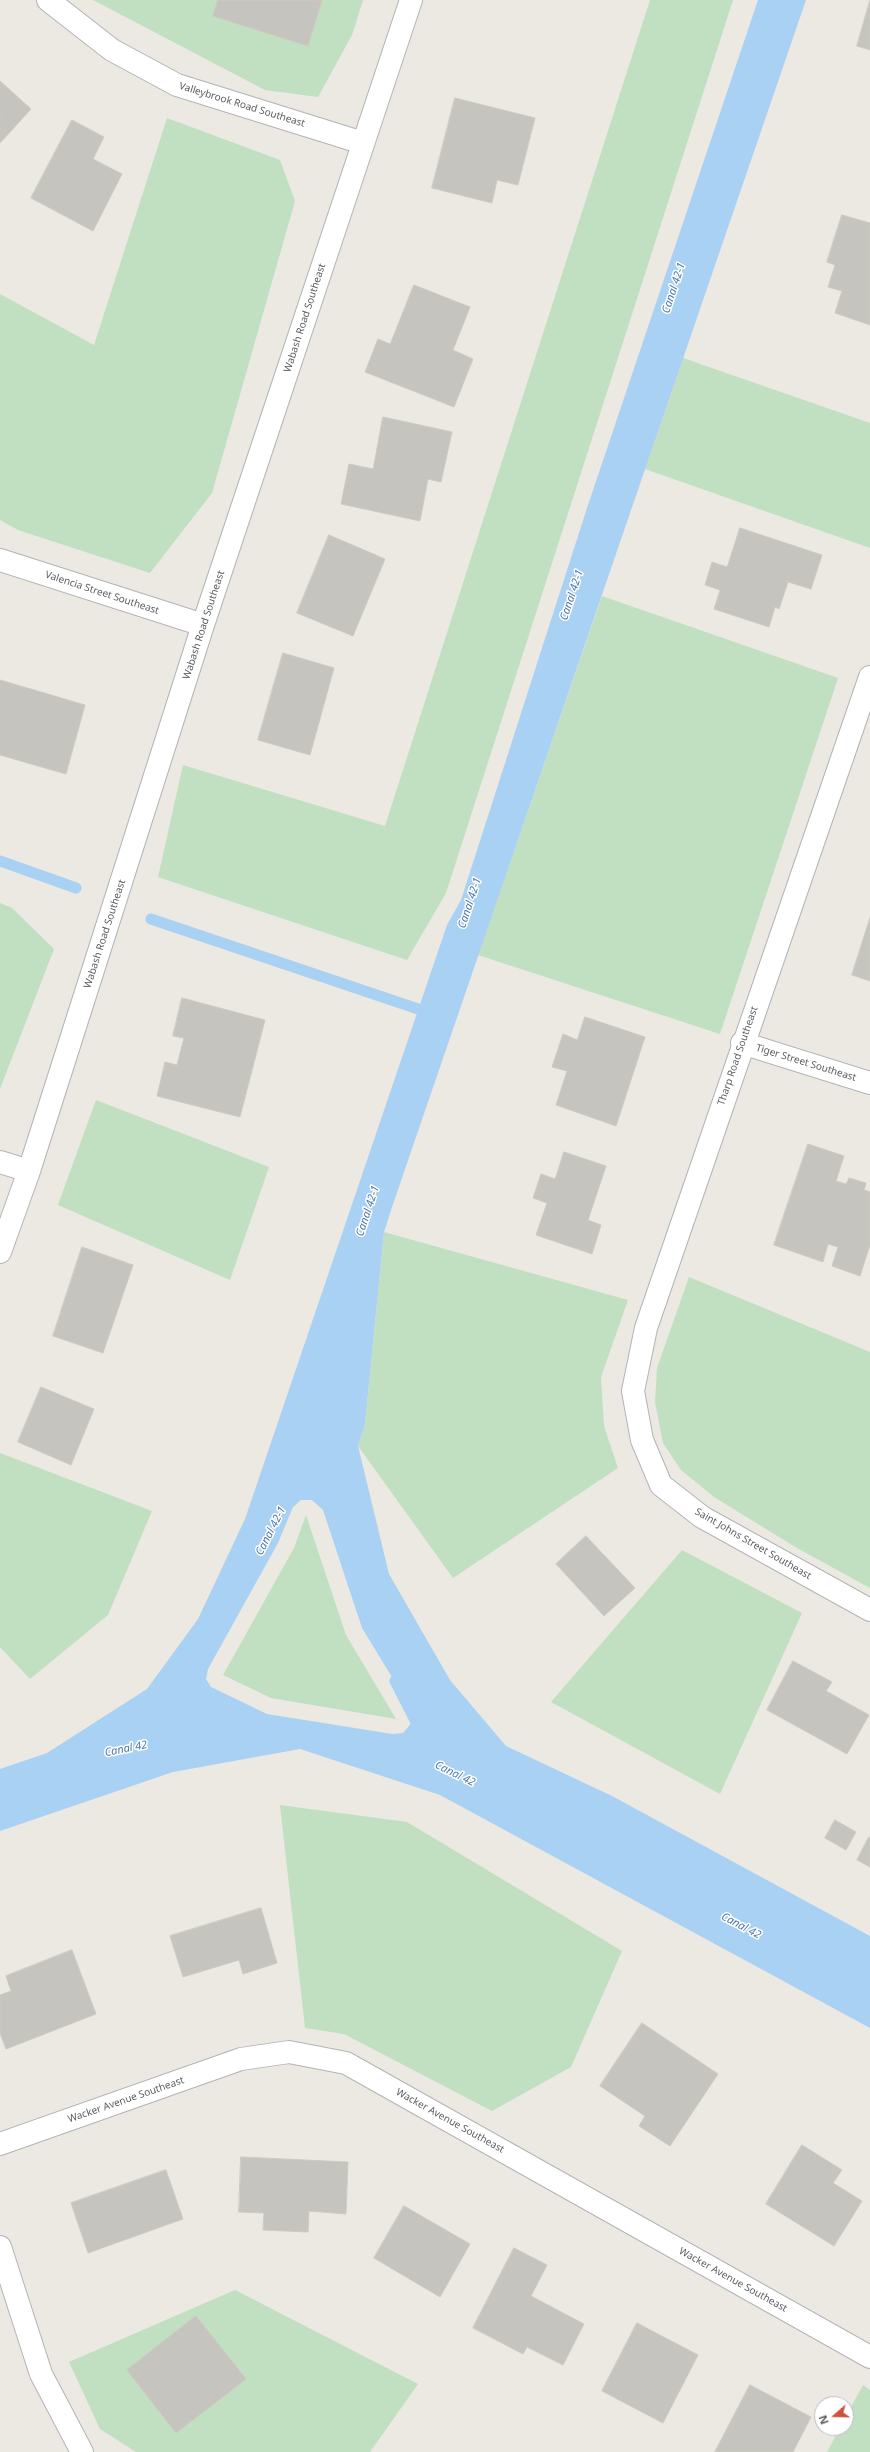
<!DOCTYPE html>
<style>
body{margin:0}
#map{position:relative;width:870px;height:2452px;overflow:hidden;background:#ebe9e2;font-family:"Noto Sans",sans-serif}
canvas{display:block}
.north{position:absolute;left:814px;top:2396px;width:40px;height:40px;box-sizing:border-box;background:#fff;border:1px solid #bdbebf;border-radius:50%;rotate:250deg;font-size:11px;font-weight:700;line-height:16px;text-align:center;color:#5a5d60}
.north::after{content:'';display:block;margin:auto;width:14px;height:18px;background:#d14f41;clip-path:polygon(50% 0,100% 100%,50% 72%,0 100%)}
</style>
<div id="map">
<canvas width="870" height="2452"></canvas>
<div class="north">N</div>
</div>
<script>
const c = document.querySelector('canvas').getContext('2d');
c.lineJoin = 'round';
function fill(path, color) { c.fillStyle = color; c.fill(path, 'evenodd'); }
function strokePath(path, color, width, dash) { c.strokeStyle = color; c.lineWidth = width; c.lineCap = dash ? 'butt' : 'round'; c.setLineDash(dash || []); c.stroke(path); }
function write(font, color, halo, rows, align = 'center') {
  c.font = font + ' "Noto Sans",sans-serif'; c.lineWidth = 3; c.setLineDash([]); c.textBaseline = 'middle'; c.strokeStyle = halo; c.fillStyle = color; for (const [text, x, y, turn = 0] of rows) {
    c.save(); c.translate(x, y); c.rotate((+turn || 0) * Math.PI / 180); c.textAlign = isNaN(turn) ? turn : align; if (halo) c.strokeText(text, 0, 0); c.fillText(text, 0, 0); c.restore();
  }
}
const green = new Path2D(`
 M 93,0 L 363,0 L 352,35 L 318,97 L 265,90 Z
 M 650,0 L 733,0 L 446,893 L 407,960 L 158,877 L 183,765 L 385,826 Z
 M 167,118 L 280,160 L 295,201 L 212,493 L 150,573 L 18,530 L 0,520 L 0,294 L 94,345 Z
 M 683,358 L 870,423 L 870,548 L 645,469 Z
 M 602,596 L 838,678 L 720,1034 L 478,955 Z
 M 0,903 L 12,908 L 54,949 L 0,1089 Z
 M 96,1100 L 269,1167 L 230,1280 L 58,1205 Z
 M 384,1232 L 628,1300 L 601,1377 L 604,1426 L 618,1468 L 453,1578 L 358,1446 L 365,1424 Z
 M 689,1277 L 870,1352 L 870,1588 L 797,1548 L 714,1497 L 681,1470 L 663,1443 L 655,1402 L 657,1368 Z
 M 0,1453 L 152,1511 L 108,1615 L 30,1679 L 0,1647 Z
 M 306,1515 L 346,1635 L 396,1719 L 271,1698 L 223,1675 L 294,1548 Z
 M 682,1550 L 802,1613 L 720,1794 L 551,1702 Z
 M 280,1805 L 407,1822 L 622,1951 L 571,2067 L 492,2111 L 344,2034 L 305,2028 Z
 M 235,2290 L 418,2384 L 370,2452 L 136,2452 L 100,2429 L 69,2362 Z
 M 863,2385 L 870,2390 L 870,2452 L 827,2452 L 840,2428 L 846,2428 L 846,2416 Z`);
const water = new Path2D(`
 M 758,0 L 806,0 L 392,1207 L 384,1232 L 365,1424 L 358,1446 L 389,1574 L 450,1680 L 506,1746 L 612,1796 L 870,1936 L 870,2028 L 440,1795 L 300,1749 L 173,1772 L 0,1831 L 0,1769 L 47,1753 L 147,1689 L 198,1619 L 245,1519 L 447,925 L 461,900 L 587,508 ZM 301,1500 L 312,1500 L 323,1510 L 362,1628 L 412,1710 L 414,1720 L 403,1733 L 392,1734 L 267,1714 L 211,1687 L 206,1679 L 208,1669 L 278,1543 L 293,1507 Z`);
const stream = new Path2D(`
 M 0,861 L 76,888
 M 151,919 L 433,1014
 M 395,1681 L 419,1728`);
const building = new Path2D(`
 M 218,0 L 322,0 L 308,46 L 213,16 Z
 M 870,0 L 870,50 L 857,46 Z
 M 0,81 L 31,109 L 0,143 Z
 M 455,98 L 535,118 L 518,185 L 497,180 L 492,203 L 432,188 Z
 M 72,120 L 104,137 L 93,159 L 122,174 L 93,231 L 31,198 Z
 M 842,215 L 870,223 L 870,325 L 835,313 L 842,291 L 828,287 L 835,265 L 827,262 Z
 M 414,285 L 470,307 L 453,350 L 473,359 L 454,407 L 365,372 L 378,339 L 390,344 Z
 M 383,417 L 452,432 L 441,482 L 428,479 L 420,521 L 341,504 L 349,464 L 373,469 Z
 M 740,528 L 822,555 L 811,589 L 788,582 L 779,609 L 775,607 L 769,627 L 714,609 L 720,590 L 705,585 L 712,562 L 727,567 Z
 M 329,535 L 385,559 L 353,636 L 297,613 Z
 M 283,653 L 334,668 L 310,755 L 258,740 Z
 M 0,680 L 85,705 L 66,774 L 0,755 Z
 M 870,918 L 870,981 L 852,975 Z
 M 182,998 L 265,1020 L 240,1117 L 157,1096 L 165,1062 L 177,1065 L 184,1038 L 173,1036 Z
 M 585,1017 L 645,1037 L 616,1126 L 556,1105 L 567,1071 L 552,1067 L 563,1034 L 577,1040 Z
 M 808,1144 L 844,1156 L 836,1181 L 846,1184 L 849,1178 L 866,1183 L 864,1190 L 870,1192 L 870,1245 L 860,1276 L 832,1266 L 838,1247 L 828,1244 L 823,1262 L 774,1245 Z
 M 564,1152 L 606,1166 L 588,1220 L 601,1225 L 592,1254 L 536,1235 L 547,1203 L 533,1198 L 541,1174 L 555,1179 Z
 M 82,1247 L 133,1265 L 103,1353 L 53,1336 Z
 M 41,1387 L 94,1409 L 71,1465 L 18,1442 Z
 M 586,1536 L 635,1588 L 604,1616 L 556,1564 Z
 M 793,1661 L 832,1682 L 826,1691 L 869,1715 L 847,1754 L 767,1710 Z
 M 835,1820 L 856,1832 L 846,1850 L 825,1838 Z
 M 869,1837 L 870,1837 L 870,1867 L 857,1860 Z
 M 261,1908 L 277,1963 L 243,1974 L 239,1960 L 183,1977 L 170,1936 Z
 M 72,1950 L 96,2014 L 6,2049 L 0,2033 L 0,1995 L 11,1991 L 6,1976 Z
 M 642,2023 L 718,2074 L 670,2146 L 639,2126 L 645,2116 L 600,2086 Z
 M 802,2145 L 842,2170 L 833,2183 L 862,2201 L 834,2246 L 766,2204 Z
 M 241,2157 L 348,2162 L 346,2214 L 309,2211 L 308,2232 L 263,2230 L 264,2213 L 239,2212 Z
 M 166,2170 L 183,2219 L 88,2253 L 71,2203 Z
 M 404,2206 L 470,2244 L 440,2297 L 374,2258 Z
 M 514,2248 L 547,2265 L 531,2296 L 584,2324 L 563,2365 L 527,2347 L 523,2354 L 473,2328 Z
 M 196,2316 L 246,2379 L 176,2433 L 127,2370 Z
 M 637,2323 L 698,2355 L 663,2423 L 602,2391 Z
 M 750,2385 L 811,2417 L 793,2452 L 715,2452 Z`);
const minor = new Path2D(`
 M 48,0 L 112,50 L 177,85 L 363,143
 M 0,560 L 203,625
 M 870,677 L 646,1328 L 633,1391 L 642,1440 L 661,1485 L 702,1517 L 870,1610
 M 742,1043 L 870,1083
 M 0,1162 L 29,1171
 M 0,1252 L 29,1171 L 203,625 L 411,0
 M 0,2144 L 241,2059 L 289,2052 L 346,2063 L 870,2357
 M 0,2247 L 41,2374 L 82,2452`);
const streetNames = [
 ["Valleybrook Road Southeast",242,105,17],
 ["Wabash Road Southeast",305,318,-72],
 ["Valencia Street Southeast",102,593,18],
 ["Wabash Road Southeast",204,625,-72],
 ["Wabash Road Southeast",105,934,-72],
 ["Tharp Road Southeast",738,1056,-71],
 ["Tiger Street Southeast",806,1063,17],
 ["Saint Johns Street Southeast",753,1544,30],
 ["Wacker Avenue Southeast",126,2100,-19],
 ["Wacker Avenue Southeast",450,2121,29],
 ["Wacker Avenue Southeast",733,2280,29]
];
const waterNames = [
 ["Canal 42-1",674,288,-72],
 ["Canal 42-1",572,595,-72],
 ["Canal 42-1",470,903,-72],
 ["Canal 42-1",368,1211,-72],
 ["Canal 42-1",271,1531,-63],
 ["Canal 42",126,1749,-11],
 ["Canal 42",455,1774,26],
 ["Canal 42",741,1926,28]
];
fill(green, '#c1dfc1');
fill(water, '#a9d1f3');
strokePath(stream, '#a9d1f3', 11);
fill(building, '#c6c4be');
strokePath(building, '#cecac1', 1);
strokePath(minor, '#b2b4b7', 24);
strokePath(minor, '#fff', 22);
write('10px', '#5a5d60', '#fff', streetNames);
write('italic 11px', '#4d79aa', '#fff', waterNames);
</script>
